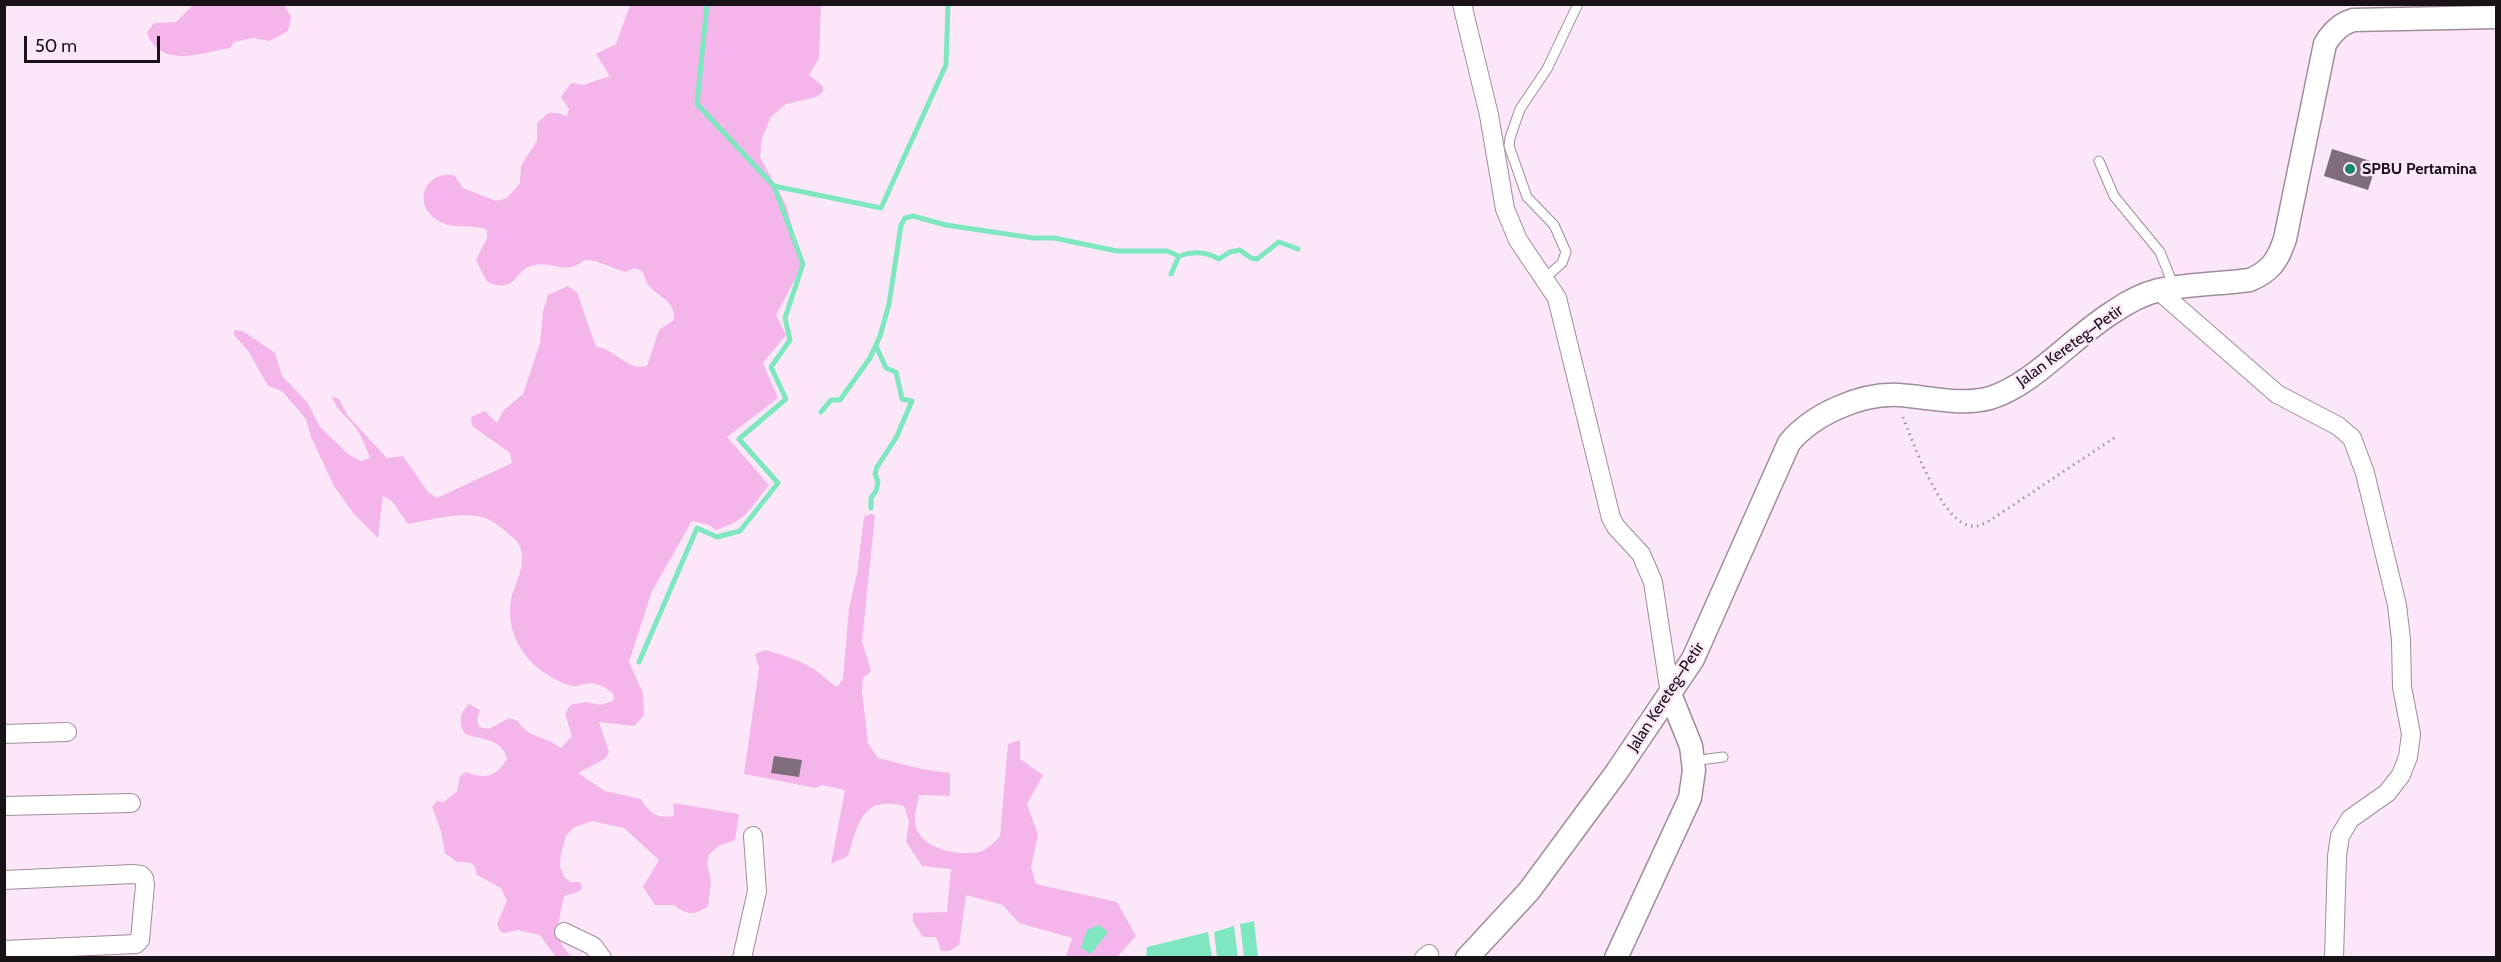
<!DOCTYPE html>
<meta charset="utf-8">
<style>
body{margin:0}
#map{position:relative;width:2501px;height:962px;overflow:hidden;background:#fce7f8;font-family:Cabin,sans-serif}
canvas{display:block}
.frame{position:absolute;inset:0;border:6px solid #191218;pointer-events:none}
.scale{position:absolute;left:24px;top:36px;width:136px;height:27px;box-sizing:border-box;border:3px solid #191218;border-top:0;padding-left:8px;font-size:18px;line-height:21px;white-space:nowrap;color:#191218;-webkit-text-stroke:4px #fce7f8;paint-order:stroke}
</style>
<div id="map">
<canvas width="2501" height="962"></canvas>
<div class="frame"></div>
<div class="scale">50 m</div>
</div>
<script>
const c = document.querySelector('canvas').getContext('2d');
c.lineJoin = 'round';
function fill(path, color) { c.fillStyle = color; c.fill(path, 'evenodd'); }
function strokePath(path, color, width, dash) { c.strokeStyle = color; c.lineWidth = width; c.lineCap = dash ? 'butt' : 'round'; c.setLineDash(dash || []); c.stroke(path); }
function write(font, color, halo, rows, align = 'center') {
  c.font = font + ' Cabin,sans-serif'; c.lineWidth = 5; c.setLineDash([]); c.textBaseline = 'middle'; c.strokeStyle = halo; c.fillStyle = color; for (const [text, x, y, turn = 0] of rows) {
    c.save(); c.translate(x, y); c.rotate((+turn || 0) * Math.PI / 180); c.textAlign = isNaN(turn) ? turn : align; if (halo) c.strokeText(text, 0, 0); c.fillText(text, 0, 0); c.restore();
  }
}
const green = new Path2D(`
 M 193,5 L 284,5 L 291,17 L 288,31 L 270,41 L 253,38 L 234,42 L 230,48 C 201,53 160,69 147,33 L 154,23 L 176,22 Z
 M 630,5 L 821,5 L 819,58 L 809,75 L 823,86 L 823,92 L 816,97 L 786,104 L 771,117 L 762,138 L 760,157 L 786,205 L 803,264 L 776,315 L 786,335 L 763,363 L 778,398 L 727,437 L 769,485 C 749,509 748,520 716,530 L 709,525 L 692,521 L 652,591 L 629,662 L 643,693 L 644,715 L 634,726 L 599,722 L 609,752 L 605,759 L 578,773 L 605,791 L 641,799 C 650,815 657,818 674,816 L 673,803 L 739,814 L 735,840 L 718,846 L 709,855 L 707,862 L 711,882 L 708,906 C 694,916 687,915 674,905 L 655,905 L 643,887 L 659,860 L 624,828 L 592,821 L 573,828 L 566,836 L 561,853 L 560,866 L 564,877 L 571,882 L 580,882 L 582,888 L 580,891 L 564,896 C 559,922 551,937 572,957 L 556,957 L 540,935 L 518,930 L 504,933 L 500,931 L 497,924 L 507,901 L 501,888 L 477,875 L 475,867 L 471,863 L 457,862 L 445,853 L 441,831 L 432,807 L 437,801 L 444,802 L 457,791 L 460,776 L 466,772 C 486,780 496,776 507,759 C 502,738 482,740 465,734 C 458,722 459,714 469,704 L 480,710 L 477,720 L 479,727 L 489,729 L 509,718 L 518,721 C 528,739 547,736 561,748 L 572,736 L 565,714 L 570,705 L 586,702 L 600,705 L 613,701 L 614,694 C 605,687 597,682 585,684 C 582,684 579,686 576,686 C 563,687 533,667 526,656 C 514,641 507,619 511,600 C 513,587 522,574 522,560 C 523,546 516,539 505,531 C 500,527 495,523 490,520 C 466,509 432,520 408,524 L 392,501 L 383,496 L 378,538 L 354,514 L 334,486 L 311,437 L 306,419 L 282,391 L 268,386 L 249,352 L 234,335 L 234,330 L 243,331 L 275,353 L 282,376 L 307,402 L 320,427 L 348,454 L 361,461 L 370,458 C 366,447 362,437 355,427 C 346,416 336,410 332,396 L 339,399 L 348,416 L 387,458 L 403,456 L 428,492 L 437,498 L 512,463 L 510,453 L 472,426 L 471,417 L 485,411 L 497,423 L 503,411 L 523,394 L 540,343 L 543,311 L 548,295 L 568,286 L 577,292 L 596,347 C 616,349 626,371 647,366 L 659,330 L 674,320 C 675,301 663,300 652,289 C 647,285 645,277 642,271 L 635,268 L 625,272 L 595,261 L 585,260 C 564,277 552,259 531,266 C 513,272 517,294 487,282 L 476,260 L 487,238 L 487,230 C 473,223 453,231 437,220 C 413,205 423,171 454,175 L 463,188 L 496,201 L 507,198 L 520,183 L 521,166 L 537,141 L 537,123 L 548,113 L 558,113 L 567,116 L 569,109 L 561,97 L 571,83 L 583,85 L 610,76 L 596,54 L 616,44 Z
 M 871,514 L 875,515 L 862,641 L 871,671 L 863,678 L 862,692 L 868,743 L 878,758 L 922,769 L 950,773 L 950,796 L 919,795 C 918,803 914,814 915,823 C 919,849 957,856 978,852 C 987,851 994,842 1000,836 L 1008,744 L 1020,740 L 1020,759 L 1043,775 L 1027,804 L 1038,835 L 1031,867 L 1036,884 L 1117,902 L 1136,936 L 1117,957 L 1066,957 L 1072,938 L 1019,923 L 1003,905 L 966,895 L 959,945 L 949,951 L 941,951 L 936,937 L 923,937 L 913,922 L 913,913 L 947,912 L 951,869 L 922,866 L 906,842 L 909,822 L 904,806 C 862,795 858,824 848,856 L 831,864 L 845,790 L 822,785 L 816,788 L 744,774 L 759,668 L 755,654 L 765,650 C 780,654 797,659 810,667 C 820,672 827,681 837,687 L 843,679 L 849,608 L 857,574 L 864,517 Z`);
const water = new Path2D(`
 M 1254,921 L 1258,957 L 1244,957 L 1240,924 Z
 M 1099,925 L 1108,932 L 1091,954 L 1081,948 L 1087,930 Z
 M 1234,926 L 1238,957 L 1217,957 L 1214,932 Z
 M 1208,932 L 1212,957 L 1146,957 L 1147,947 Z`);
const stream = new Path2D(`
 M 774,186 L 881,208 L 946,65 L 948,4
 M 1171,274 L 1179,256 C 1193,251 1207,252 1219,259 L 1230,252 L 1240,250 L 1251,258 L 1257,259 L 1279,242 L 1298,249
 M 821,412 L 831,400 L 840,400 L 870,358 L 880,336 L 889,304 L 901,225 L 905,218 L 913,216 L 946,225 L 1033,238 L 1054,238 L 1117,251 L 1167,251 L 1179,256
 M 871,508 L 871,498 L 876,491 L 878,482 L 875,474 L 877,467 L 896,438 L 912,401 L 902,399 L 896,372 L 886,368 L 876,346
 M 639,662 L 697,528 L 717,537 L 740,531 L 778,483 L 739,439 L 786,399 L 771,367 L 790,340 L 785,318 L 803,264 L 774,186 L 697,104 L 707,4`);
const building = new Path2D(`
 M 2332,149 L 2377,163 L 2368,190 L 2324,176 Z
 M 774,756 L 802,760 L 799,777 L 771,773 Z`);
const path = new Path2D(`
 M 1903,417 C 1913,443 1939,515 1967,525 C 1975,528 1982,525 1989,521 L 2117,436`);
const service = new Path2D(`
 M 2099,161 L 2114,196 L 2160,252 L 2174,287
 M 1545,278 L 1562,263 L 1566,252 L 1554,225 L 1527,197 L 1509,146 L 1510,138 L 1520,109 L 1547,69 L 1578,4
 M 1693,761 L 1723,757`);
const minor = new Path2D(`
 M 1462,4 L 1489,115 L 1505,209 L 1518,240 L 1557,298 L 1611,518 L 1616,527 L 1641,554 L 1653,582 L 1670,694
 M 2158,290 L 2277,394 L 2338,426 L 2352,438 L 2365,473 L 2397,605 L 2401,640 L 2402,687 L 2411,734 L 2408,757 L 2401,775 L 2387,793 L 2350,819 L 2340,836 L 2337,856 L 2334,958
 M 4,734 L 67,732
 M 4,806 L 131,803
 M 4,880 L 133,874 L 141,875 L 144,878 L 145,885 L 140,940 L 136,944 L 4,950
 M 564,932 L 593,946 L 602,958
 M 742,958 L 757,891 L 753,836
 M 1424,958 L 1429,954`);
const tertiary = new Path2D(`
 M 1467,958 L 1529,891 L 1616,773 L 1693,659 L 1789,443 C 1813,414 1861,393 1899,395 C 1928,397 1962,406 1990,398 C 2033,385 2074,336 2113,312 C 2126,303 2143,294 2159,290 C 2188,284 2220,284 2250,280 C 2271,271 2278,260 2285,239 L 2325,44 C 2332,32 2340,24 2353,20 L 2496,17
 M 1616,958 L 1690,798 L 1694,770 L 1691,746 L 1670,694`);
const markers = [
 [2350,169,6,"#158766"]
];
const poiNames = [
 ["SPBU Pertamina",2362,169]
];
const streetNames = [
 ["Jalan Kereteg–Petir",2070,346,-36],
 ["Jalan Kereteg–Petir",1666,697,-57]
];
fill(green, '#f4b5ea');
fill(water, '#7fe7c0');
strokePath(stream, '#7fe7c0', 5);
fill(building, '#7f6d7c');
strokePath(service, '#9f8c9c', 11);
strokePath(minor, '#9f8c9c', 20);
strokePath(tertiary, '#9f8c9c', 25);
strokePath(path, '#a393a0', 3, [1.5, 4.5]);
strokePath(service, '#fff', 9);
strokePath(minor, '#fff', 18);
strokePath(tertiary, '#fff', 22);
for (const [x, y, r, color] of markers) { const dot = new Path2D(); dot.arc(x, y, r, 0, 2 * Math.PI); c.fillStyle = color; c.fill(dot); strokePath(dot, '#fce7f8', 2); }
write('bold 16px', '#191218', '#fce7f8', poiNames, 'left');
write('16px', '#191218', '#fce7f8', streetNames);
</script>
